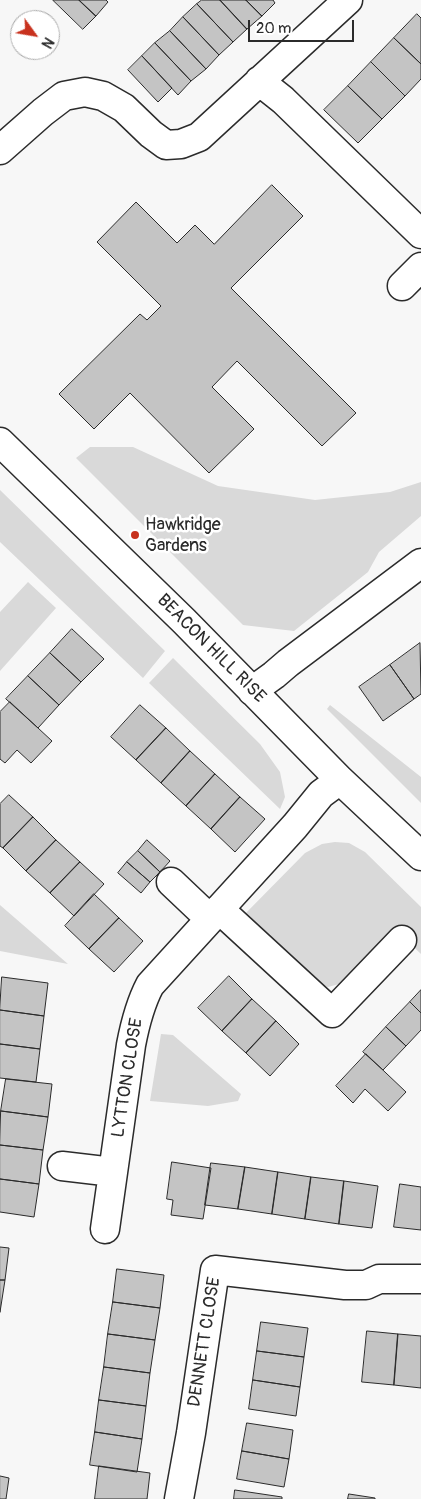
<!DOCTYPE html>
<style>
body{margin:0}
#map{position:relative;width:421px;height:1499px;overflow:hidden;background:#f7f7f7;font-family:Pangolin,sans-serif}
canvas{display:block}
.north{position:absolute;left:10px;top:10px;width:50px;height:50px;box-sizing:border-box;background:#fff;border:1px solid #aaa;border-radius:50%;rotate:122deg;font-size:14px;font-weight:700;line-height:20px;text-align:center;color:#2b2b2b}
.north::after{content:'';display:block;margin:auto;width:18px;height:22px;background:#c8321e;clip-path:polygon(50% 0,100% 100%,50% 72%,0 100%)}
.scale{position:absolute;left:248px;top:20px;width:106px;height:22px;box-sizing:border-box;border:2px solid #2b2b2b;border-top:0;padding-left:6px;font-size:15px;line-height:18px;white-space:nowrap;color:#2b2b2b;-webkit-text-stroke:4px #fff;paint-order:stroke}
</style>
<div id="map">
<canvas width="421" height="1499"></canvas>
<div class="north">N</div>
<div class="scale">20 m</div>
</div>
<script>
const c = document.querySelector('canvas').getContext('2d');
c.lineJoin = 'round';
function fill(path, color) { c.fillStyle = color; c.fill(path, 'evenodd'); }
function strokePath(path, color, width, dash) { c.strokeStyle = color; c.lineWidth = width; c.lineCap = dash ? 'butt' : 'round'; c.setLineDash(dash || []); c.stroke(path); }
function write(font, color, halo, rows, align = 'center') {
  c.font = font + ' Pangolin,sans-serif'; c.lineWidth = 5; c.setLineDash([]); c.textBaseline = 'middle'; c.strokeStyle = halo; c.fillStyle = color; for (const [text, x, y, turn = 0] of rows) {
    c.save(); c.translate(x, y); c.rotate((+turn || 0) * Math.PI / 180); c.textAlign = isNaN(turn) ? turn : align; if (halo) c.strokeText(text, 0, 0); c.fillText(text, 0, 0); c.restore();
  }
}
const green = new Path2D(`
 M 90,447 L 133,447 L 218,486 L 315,500 L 390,492 L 421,482 L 421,516 L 379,552 L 368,572 L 294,631 L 243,625 L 76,458 Z
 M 0,490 L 165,651 L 143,678 L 0,542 Z
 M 28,582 L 56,608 L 0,671 L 0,612 Z
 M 173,658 L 260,744 L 280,772 L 285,797 L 280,809 L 149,683 Z
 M 330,705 L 421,777 L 421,803 L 327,709 Z
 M 335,842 L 349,843 L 365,852 L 421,907 L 421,954 L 394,928 L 343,983 L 328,987 L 312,984 L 241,918 L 305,853 L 322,844 Z
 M 0,905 L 68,964 L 0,951 Z
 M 161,1034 L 173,1035 L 241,1094 L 238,1101 L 208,1106 L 150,1101 Z`);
const building = new Path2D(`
 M 53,0 L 79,0 L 96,16 L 83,29 Z
 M 79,0 L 106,0 L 108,2 L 96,16 Z
 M 202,0 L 220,0 L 247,29 L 233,42 L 197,4 Z
 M 220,0 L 246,0 L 262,16 L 247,29 Z
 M 246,0 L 273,0 L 275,3 L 262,16 Z
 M 197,4 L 233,42 L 219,55 L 183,17 Z
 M 417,14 L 421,18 L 421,64 L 394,38 Z
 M 183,17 L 219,55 L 206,69 L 170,31 Z
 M 170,31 L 206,69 L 191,81 L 155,43 Z
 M 394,38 L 421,64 L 421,79 L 405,96 L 371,62 Z
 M 155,43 L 191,81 L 178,95 L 142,56 Z
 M 142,56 L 172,88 L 158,102 L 128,70 Z
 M 371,62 L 405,96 L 382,119 L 348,86 Z
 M 348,86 L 382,119 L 358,143 L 324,110 Z
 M 272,185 L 303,216 L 231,288 L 356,413 L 322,446 L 237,361 L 212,387 L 254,429 L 209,473 L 130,393 L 94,429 L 59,394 L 140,314 L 147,320 L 161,306 L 97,242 L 136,202 L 177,243 L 195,225 L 214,244 Z
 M 72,629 L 104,659 L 81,682 L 50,653 Z
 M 420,643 L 421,694 L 414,699 L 390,665 Z
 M 50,653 L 81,682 L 59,705 L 28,676 Z
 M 390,665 L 414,699 L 383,721 L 359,687 Z
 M 28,676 L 59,705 L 38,728 L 6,699 Z
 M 10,702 L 52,741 L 31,763 L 17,750 L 5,763 L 0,759 L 0,712 Z
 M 140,705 L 166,728 L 136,760 L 111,737 Z
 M 166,728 L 190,751 L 161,783 L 136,760 Z
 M 190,751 L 215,774 L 186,806 L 161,783 Z
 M 215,774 L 240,797 L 211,829 L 186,806 Z
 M 9,795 L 33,817 L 3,848 L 0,846 L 0,804 Z
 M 240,797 L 265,819 L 235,852 L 211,829 Z
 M 33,817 L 56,840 L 26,871 L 3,848 Z
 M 56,840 L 80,862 L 50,893 L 26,871 Z
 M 147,840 L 170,861 L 160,872 L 138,851 Z
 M 138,851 L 160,872 L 150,882 L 127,862 Z
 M 80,862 L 104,884 L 74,916 L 50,893 Z
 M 127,862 L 150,882 L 141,893 L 118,873 Z
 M 94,894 L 119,918 L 89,949 L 65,926 Z
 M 119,918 L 143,941 L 114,972 L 89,949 Z
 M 229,976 L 252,999 L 222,1031 L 198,1008 Z
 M 2,977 L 48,983 L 44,1016 L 0,1010 Z
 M 421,990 L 421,1013 L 410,1002 Z
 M 252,999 L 276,1021 L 246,1053 L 222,1031 Z
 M 410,1002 L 421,1013 L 421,1030 L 406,1046 L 386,1027 Z
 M 0,1010 L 44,1016 L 40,1049 L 0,1044 Z
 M 276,1021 L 299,1044 L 270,1076 L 246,1053 Z
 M 386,1027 L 406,1046 L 383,1070 L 363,1052 Z
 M 0,1044 L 40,1049 L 36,1082 L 0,1078 Z
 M 366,1054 L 406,1092 L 388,1111 L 365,1089 L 353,1103 L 336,1086 Z
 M 6,1079 L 52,1084 L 48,1117 L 1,1111 Z
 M 1,1111 L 48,1117 L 43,1150 L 0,1145 Z
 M 0,1145 L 43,1150 L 39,1184 L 0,1179 Z
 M 172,1162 L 211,1168 L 203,1219 L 171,1215 L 173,1200 L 167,1199 Z
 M 211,1163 L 245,1167 L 238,1209 L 205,1205 Z
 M 245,1167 L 278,1172 L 272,1214 L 238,1209 Z
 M 278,1172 L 311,1177 L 305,1219 L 272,1214 Z
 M 311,1177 L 344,1181 L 339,1224 L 305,1219 Z
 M 0,1179 L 39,1184 L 34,1217 L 0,1212 Z
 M 344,1181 L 378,1186 L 372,1228 L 339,1224 Z
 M 400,1184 L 421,1187 L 421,1230 L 394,1227 Z
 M 0,1247 L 9,1248 L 5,1280 L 0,1280 Z
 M 117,1269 L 164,1275 L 160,1308 L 113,1302 Z
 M 0,1280 L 5,1280 L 0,1312 Z
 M 113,1302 L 160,1308 L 155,1340 L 108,1334 Z
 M 261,1322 L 308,1328 L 304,1357 L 257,1351 Z
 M 367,1331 L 398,1334 L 394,1385 L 362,1382 Z
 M 108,1334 L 155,1340 L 150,1373 L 104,1367 Z
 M 398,1334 L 421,1336 L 421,1388 L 394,1385 Z
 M 257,1351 L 304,1357 L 300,1387 L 253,1380 Z
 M 104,1367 L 150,1373 L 146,1406 L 99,1400 Z
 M 253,1380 L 300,1387 L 296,1416 L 249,1409 Z
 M 99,1400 L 146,1406 L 142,1439 L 95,1432 Z
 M 247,1423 L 293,1430 L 289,1459 L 242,1451 Z
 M 95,1432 L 142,1439 L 137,1472 L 90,1465 Z
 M 242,1451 L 289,1459 L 284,1487 L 237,1479 Z
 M 99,1466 L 150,1473 L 147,1499 L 95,1499 Z
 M 0,1476 L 9,1478 L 6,1499 L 0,1499 Z
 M 235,1490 L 282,1497 L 282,1499 L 234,1499 Z
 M 349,1494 L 375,1498 L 375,1499 L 348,1499 Z`);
const minor = new Path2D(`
 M 259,81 L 283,100 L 421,234
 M 0,150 L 43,112 L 64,96 L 85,92 L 103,96 L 124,108 L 151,134 L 166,145 L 181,144 L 199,137 L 348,0
 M 402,286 L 421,267
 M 0,442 L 184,621 L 340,780 L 421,856
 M 252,691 L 274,675 L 288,663 L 421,563
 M 171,882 L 210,919
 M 219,909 L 332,1013 L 402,940
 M 62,1166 L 113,1172
 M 105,1229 L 131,1045 C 135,1024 140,1004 150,985 L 295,826 L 321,794 L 340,780
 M 179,1499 L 191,1433 L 215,1270 L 345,1285 L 366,1285 L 379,1279 L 421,1279`);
const markers = [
 [135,535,5,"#c8321e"]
];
const poiNames = [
 ["Hawkridge",145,525],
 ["Gardens",145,546]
];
const streetNames = [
 ["BEACON HILL RISE",211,649,45],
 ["LYTTON CLOSE",128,1078,-81],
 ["DENNETT CLOSE",205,1342,-81]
];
fill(green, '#d9d9d9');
fill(building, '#c4c4c4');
strokePath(building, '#2b2b2b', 1);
strokePath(minor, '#2b2b2b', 31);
strokePath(minor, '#fff', 28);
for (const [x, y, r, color] of markers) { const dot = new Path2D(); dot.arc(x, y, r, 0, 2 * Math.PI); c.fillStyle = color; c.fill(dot); strokePath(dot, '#fff', 2); }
write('18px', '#2b2b2b', '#fff', poiNames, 'left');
write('18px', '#2b2b2b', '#fff', streetNames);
</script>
